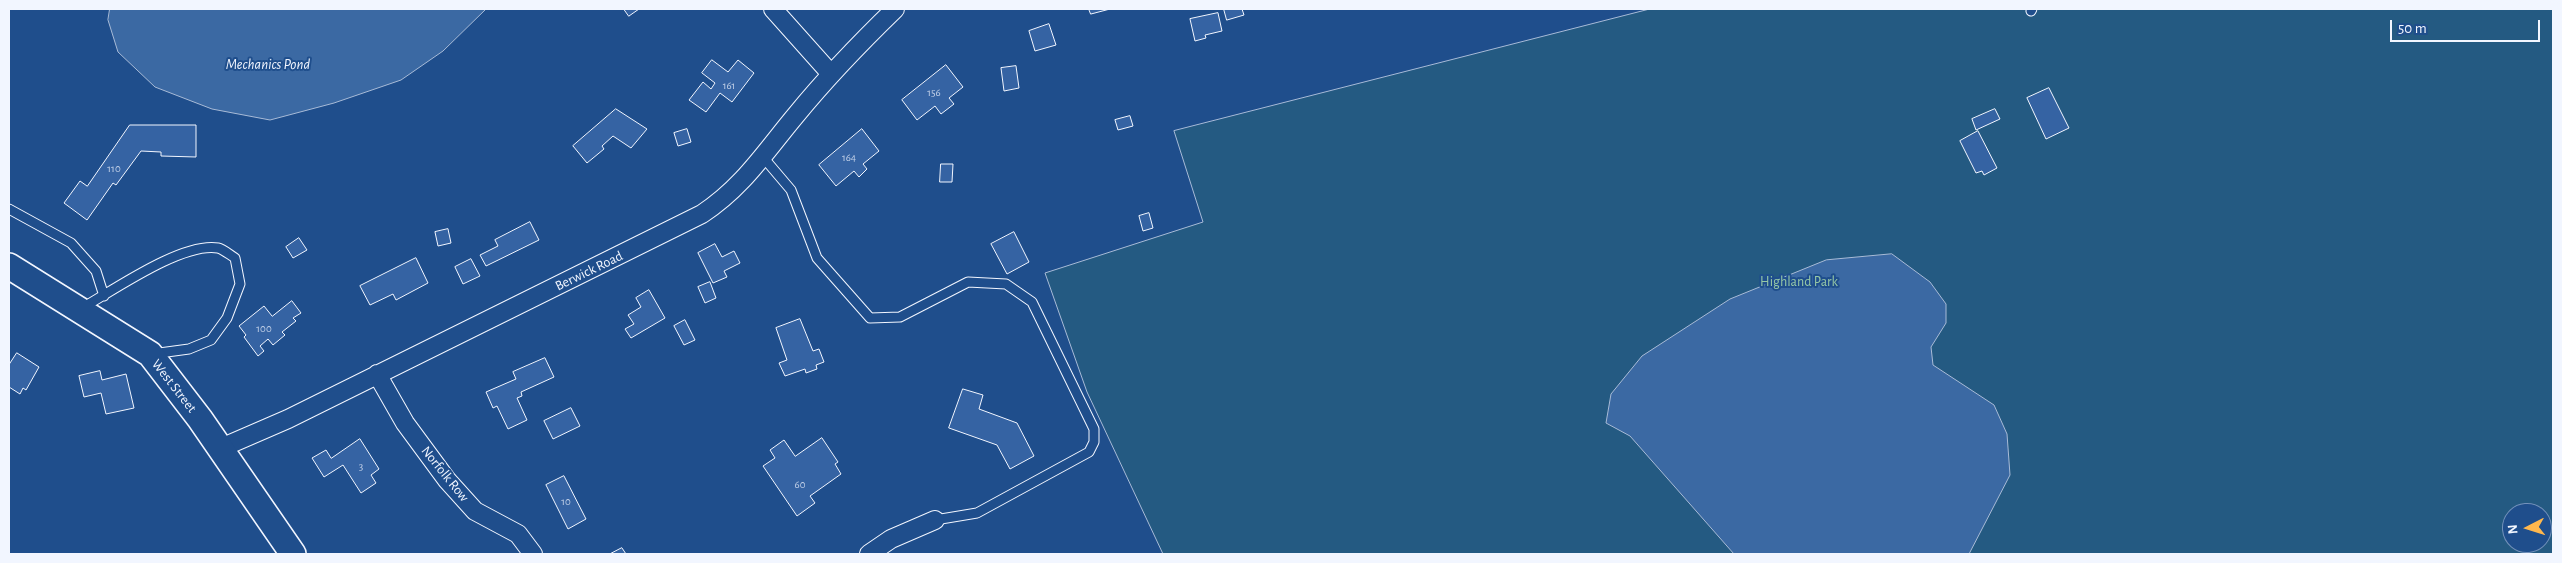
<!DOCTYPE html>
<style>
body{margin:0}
#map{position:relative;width:2562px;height:563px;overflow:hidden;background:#1f4e8c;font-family:"Alegreya Sans",sans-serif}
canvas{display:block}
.frame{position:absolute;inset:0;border:10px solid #f2f6ff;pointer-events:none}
.north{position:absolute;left:2502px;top:503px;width:50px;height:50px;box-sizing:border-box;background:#1f4e8c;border:1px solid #7391ba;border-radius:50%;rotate:265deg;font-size:14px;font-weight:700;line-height:20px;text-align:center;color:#f2f6ff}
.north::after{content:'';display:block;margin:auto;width:18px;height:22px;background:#ffb74d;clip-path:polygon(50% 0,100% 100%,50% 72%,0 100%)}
.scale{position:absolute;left:2390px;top:20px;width:150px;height:22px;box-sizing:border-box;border:2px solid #f2f6ff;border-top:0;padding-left:6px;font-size:15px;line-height:18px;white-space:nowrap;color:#f2f6ff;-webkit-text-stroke:4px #1f4e8c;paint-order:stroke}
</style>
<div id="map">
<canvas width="2562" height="563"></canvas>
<div class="frame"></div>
<div class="north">N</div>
<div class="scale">50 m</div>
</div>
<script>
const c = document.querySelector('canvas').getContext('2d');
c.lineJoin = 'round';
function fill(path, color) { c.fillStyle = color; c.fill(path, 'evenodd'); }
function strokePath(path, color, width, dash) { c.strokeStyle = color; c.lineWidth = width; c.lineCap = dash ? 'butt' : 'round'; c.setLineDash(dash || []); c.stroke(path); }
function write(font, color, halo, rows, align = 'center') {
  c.font = font + ' "Alegreya Sans",sans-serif'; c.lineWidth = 4; c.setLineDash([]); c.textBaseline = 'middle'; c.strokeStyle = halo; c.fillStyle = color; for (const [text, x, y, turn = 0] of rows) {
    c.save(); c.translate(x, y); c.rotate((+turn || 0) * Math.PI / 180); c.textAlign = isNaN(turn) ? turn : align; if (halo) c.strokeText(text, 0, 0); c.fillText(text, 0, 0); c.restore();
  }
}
const green = new Path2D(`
 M 1650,9 L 2553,9 L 2553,554 L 1163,554 L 1087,392 L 1045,273 L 1203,222 L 1174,131 ZM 2512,513 L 2542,513 L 2542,543 L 2512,543 Z`);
const water = new Path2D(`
 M 110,9 L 486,9 L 443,51 L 401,80 L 334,103 L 270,120 L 212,109 L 155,87 L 118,52 L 108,20 Z
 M 1892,254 L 1930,282 L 1946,304 L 1946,323 L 1931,347 L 1933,365 L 1994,405 L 2007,434 L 2010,475 L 1969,554 L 1734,554 L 1630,436 L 1606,423 L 1611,394 L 1642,356 L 1730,299 L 1826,260 Z`);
const building = new Path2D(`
 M 624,9 L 639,9 L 629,16 Z
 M 1089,9 L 1110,9 L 1091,14 Z
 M 1224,9 L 1242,9 L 1244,15 L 1227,20 Z
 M 1218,13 L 1222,31 L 1205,35 L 1206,38 L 1195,41 L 1190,19 Z
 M 1049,24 L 1056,45 L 1035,51 L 1029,31 Z
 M 712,60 L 728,72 L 738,60 L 754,73 L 732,102 L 720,93 L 706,112 L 689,100 L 703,82 L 711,89 L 715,83 L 702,73 Z
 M 946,65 L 963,87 L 949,98 L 954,104 L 941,114 L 935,106 L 917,120 L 902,100 Z
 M 1016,66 L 1019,88 L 1004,91 L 1001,68 Z
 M 2049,88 L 2069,128 L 2046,139 L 2027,98 Z
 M 616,109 L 647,129 L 631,148 L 613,136 L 602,146 L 604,149 L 587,163 L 573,146 Z
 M 1995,109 L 2000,119 L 1976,130 L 1972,119 Z
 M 1130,116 L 1133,126 L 1118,130 L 1115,120 Z
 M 130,125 L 196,125 L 196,157 L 161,156 L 161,152 L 141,151 L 116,185 L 113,183 L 87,220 L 64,203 L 80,181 L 87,186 Z
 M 687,129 L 691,142 L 678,146 L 674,133 Z
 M 862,129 L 879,151 L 863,164 L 867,169 L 859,177 L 854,171 L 836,186 L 819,165 Z
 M 1978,131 L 1997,168 L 1984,175 L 1982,171 L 1976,173 L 1960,141 Z
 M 941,164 L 953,164 L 952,182 L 940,182 Z
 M 1149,213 L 1153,228 L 1143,231 L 1139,216 Z
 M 530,222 L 539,240 L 486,266 L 480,255 L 498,246 L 495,240 Z
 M 448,229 L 451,243 L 438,246 L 435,232 Z
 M 1014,232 L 1029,262 L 1007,274 L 991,244 Z
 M 299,238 L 307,250 L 293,258 L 286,247 Z
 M 715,244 L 722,257 L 734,251 L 740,263 L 724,271 L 727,277 L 713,283 L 698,253 Z
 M 416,258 L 428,283 L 396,300 L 393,294 L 370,305 L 360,286 Z
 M 471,259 L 480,276 L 463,284 L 455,267 Z
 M 710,282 L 716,298 L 705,303 L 698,287 Z
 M 649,290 L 665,318 L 631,338 L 625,329 L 634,324 L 628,315 L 641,307 L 636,298 Z
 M 292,301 L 301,313 L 293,318 L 296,321 L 282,332 L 285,335 L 273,345 L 268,339 L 260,346 L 264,351 L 258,356 L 244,337 L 246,335 L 239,326 L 264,306 L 272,316 Z
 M 800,319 L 813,351 L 819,349 L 824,362 L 816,365 L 817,369 L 806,373 L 805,369 L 785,376 L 779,363 L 787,360 L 776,328 Z
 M 685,320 L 695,340 L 684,345 L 674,326 Z
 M 17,353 L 39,367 L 26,390 L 23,388 L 20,394 L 9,387 L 9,365 Z
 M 545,358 L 554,377 L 521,392 L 522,396 L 517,398 L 527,420 L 508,429 L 497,406 L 493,408 L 486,392 L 516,379 L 513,372 Z
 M 100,371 L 102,380 L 126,374 L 134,408 L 106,414 L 101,393 L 84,397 L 79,376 Z
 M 963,389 L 983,395 L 979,409 L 1017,423 L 1034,456 L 1010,469 L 997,445 L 949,428 Z
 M 571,408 L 580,426 L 553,439 L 544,421 Z
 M 822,438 L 838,462 L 835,464 L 841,474 L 810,496 L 815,503 L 797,516 L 763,466 L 775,458 L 770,450 L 784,440 L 795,456 Z
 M 360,439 L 379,469 L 371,475 L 376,483 L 361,493 L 343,465 L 324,477 L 312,458 L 326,450 L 331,458 Z
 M 564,476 L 586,519 L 568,529 L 546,485 Z
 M 622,548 L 626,554 L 610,554 Z`);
const service = new Path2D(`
 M 2031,11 L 2032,9
 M 763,157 L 791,190 L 817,258 L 870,318 L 900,317 L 968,282 L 1006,284 L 1032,302 L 1094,429 L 1094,442 L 1089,452 L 977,513 L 935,520
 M 9,209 L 71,243 L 96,271 L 104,296
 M 82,308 C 114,290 182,242 218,248 C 223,249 230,255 235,258 L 240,284 L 227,318 L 211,340 L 189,349 L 152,354`);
const minor = new Path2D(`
 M 773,9 L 831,74
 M 377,374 L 405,423 L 447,480 L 475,511 L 518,534 L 533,554
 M 221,448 L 288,419 L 702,214 C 743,187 765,152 796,115 C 827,77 860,43 895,9
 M 869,554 L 891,539 L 935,520`);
const secondary = new Path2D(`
 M 9,266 L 150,354 L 200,419 L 293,554`);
const numberNames = [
 ["161",729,86],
 ["156",934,93],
 ["164",849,158],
 ["110",114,169],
 ["100",264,329],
 ["3",361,467],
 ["60",800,485],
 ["10",566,502]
];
const streetNames = [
 ["Berwick Road",589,271,-26],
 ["West Street",174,386,52],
 ["Norfolk Row",445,474,51]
];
const parkNames = [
 ["Highland Park",1799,282]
];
const waterNames = [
 ["Mechanics Pond",268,64]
];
fill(green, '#245a82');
strokePath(green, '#a8bbd7', 1);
fill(water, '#3b69a3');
strokePath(water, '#a8bbd7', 1);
fill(building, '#3563a3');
strokePath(building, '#f2f6ff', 1);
strokePath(service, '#f2f6ff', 11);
strokePath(minor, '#f2f6ff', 20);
strokePath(secondary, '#f2f6ff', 28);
strokePath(service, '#1f4e8c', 9);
strokePath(minor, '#1f4e8c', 18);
strokePath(secondary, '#1f4e8c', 25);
write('11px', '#c3d1e8', null, numberNames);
write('14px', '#f2f6ff', '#1f4e8c', streetNames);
write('14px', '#97c8a6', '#1f4e8c', parkNames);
write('italic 15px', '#f2f6ff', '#1f4e8c', waterNames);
</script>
